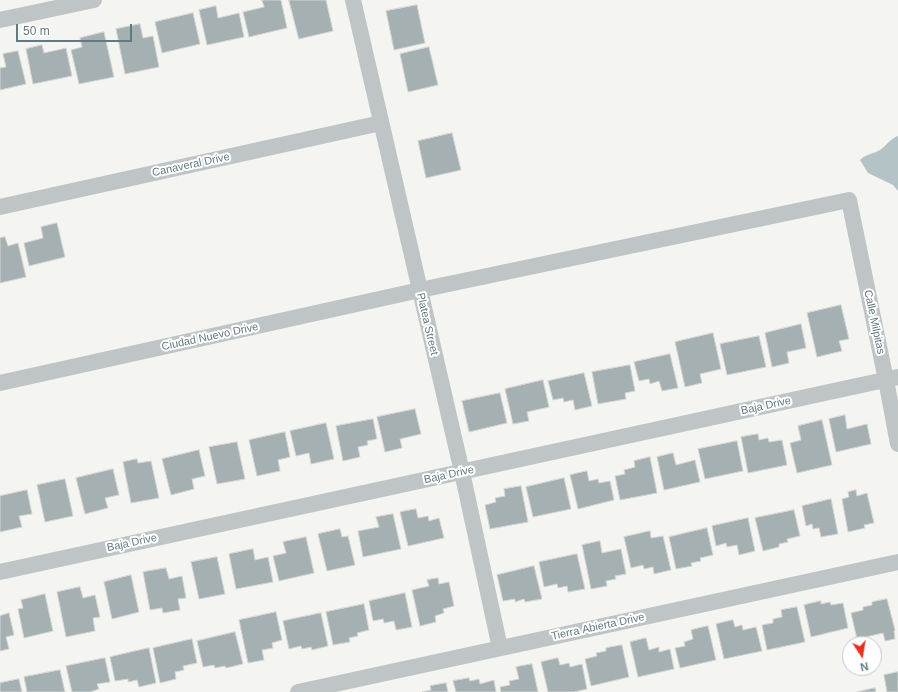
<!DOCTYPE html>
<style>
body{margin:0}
#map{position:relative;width:898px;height:692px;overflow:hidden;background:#f4f4f0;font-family:Helvetica,sans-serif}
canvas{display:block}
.north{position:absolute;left:842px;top:636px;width:40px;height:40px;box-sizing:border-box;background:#fff;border:1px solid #c0c9cd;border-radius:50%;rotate:168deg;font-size:11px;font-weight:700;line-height:16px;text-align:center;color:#627882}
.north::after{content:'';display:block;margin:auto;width:14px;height:18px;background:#e7311d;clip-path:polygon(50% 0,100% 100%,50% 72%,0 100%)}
.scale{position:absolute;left:16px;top:24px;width:116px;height:18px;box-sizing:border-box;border:2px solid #627882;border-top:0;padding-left:5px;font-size:12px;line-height:14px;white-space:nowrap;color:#627882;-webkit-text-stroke:3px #fff;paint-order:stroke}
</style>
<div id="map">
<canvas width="898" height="692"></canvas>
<div class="north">N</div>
<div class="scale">50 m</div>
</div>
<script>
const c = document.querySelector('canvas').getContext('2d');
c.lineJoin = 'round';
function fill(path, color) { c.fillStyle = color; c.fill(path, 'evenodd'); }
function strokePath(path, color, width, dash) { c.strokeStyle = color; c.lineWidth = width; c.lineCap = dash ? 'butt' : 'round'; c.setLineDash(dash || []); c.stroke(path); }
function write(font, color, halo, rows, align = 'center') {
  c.font = font + ' Helvetica,sans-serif'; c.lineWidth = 4; c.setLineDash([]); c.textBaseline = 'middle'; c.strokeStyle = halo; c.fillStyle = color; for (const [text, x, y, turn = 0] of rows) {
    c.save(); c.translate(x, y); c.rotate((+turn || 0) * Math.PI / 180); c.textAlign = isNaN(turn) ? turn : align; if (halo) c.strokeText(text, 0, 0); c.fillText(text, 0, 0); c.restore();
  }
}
const water = new Path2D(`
 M 898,136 L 898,191 L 893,185 L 868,173 L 860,160 C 866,154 873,154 880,150 C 886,146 891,138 898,136 Z`);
const building = new Path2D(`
 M 262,0 L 281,0 L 287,28 L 249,37 L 243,12 L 264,7 Z
 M 289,0 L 326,0 L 333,31 L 299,39 Z
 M 417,5 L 425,43 L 394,50 L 386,11 Z
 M 216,6 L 218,18 L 239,13 L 244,37 L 207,45 L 199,10 Z
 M 193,13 L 200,44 L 162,53 L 155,22 Z
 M 140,24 L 143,38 L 153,36 L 159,67 L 125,74 L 116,29 Z
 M 104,32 L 114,77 L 79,84 L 71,50 L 82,47 L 80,38 Z
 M 42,45 L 44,53 L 66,48 L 72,76 L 33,84 L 26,49 Z
 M 429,47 L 438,85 L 408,92 L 400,54 Z
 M 18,51 L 26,84 L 0,90 L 0,68 L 6,67 L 3,54 Z
 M 452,133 L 461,170 L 426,178 L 418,141 Z
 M 57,223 L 65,257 L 29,266 L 24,243 L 43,238 L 41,227 Z
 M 5,237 L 8,246 L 18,243 L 26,277 L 0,283 L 0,238 Z
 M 841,305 L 849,339 L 839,341 L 842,351 L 817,357 L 807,313 Z
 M 801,324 L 806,348 L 787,352 L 789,363 L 772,367 L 765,333 Z
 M 713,333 L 721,369 L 700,374 L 702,383 L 685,387 L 675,342 Z
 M 759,336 L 766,367 L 727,375 L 720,344 Z
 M 670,354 L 678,388 L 662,391 L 659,381 L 650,384 L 649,379 L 639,381 L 634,362 Z
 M 630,365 L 635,391 L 625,393 L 626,399 L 598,404 L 592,372 Z
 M 584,373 L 592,406 L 575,410 L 573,400 L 564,402 L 563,398 L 553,400 L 548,381 Z
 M 543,380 L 549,407 L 527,412 L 529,421 L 513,424 L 505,389 Z
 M 500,393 L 507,423 L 469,432 L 462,401 Z
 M 415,409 L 421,434 L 400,439 L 402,448 L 385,452 L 377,417 Z
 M 845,415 L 847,429 L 867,424 L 871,444 L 836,452 L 829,419 Z
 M 373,419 L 377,439 L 367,441 L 368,445 L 358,447 L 360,457 L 343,461 L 336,426 Z
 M 822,420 L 832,465 L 797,473 L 790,443 L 801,440 L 798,426 Z
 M 326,423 L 334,459 L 311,464 L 309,453 L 296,456 L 290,431 Z
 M 285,432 L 290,457 L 278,460 L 280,471 L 257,476 L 249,440 Z
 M 758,434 L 759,440 L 768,438 L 769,442 L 782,440 L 787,465 L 748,473 L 741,437 Z
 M 737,441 L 743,471 L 705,479 L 698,449 Z
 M 237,442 L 245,479 L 217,484 L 209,447 Z
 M 199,450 L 205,476 L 192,479 L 194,489 L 171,495 L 162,459 Z
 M 673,453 L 676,465 L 695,460 L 700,482 L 664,490 L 657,457 Z
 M 650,457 L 657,493 L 620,500 L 615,476 L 625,474 L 624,470 L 635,467 L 634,461 Z
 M 137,459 L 138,463 L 151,461 L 159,498 L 131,503 L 123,462 Z
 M 113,469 L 119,495 L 105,498 L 108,508 L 85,514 L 76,478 Z
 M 587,471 L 589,481 L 598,479 L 599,483 L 610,481 L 614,500 L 578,509 L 570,475 Z
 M 564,478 L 571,509 L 533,517 L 526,487 Z
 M 65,479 L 73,516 L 45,522 L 37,485 Z
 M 521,486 L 528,522 L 490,529 L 485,505 L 496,502 L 495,498 L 505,496 L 504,489 Z
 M 27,490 L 32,514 L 19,516 L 22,527 L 0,532 L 0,496 Z
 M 856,490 L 857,496 L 867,493 L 874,523 L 864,525 L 865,528 L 848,532 L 842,499 L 849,497 L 848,492 Z
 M 831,499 L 838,534 L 821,537 L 819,528 L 813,529 L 812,524 L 806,526 L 802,506 Z
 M 416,509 L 418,518 L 428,516 L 429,521 L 439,518 L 444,538 L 408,546 L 400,512 Z
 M 794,510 L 800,536 L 787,539 L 788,542 L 779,544 L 779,547 L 763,551 L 755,518 Z
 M 393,514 L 401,549 L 363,557 L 358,531 L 379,527 L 376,517 Z
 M 748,518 L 755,551 L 739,555 L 737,545 L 727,547 L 726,543 L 716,546 L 712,526 Z
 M 707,528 L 713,555 L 700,558 L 701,561 L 691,563 L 692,566 L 676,569 L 669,537 Z
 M 340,529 L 342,537 L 348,536 L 355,565 L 327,571 L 318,534 Z
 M 650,531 L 651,538 L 663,536 L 671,570 L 654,574 L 653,567 L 644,569 L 643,565 L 631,568 L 624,537 Z
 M 306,537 L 314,573 L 279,581 L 273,556 L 286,553 L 283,542 Z
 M 600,541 L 602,553 L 621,549 L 626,574 L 615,576 L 616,579 L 606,581 L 607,586 L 591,589 L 582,545 Z
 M 253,549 L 255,560 L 268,557 L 273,582 L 236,589 L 229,554 Z
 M 577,554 L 585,589 L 568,592 L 567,586 L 558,588 L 557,584 L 544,587 L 539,562 Z
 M 217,557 L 225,594 L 199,599 L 191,562 Z
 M 534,566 L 542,599 L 525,602 L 524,599 L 515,602 L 515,599 L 503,601 L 497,575 Z
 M 166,568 L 169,579 L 182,576 L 186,598 L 178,599 L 180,610 L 163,613 L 162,608 L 150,610 L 143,572 Z
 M 131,575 L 139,612 L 112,619 L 104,582 Z
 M 438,578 L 439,584 L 449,582 L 454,606 L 443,609 L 444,613 L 435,616 L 436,622 L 420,626 L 412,590 L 429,586 L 427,580 Z
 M 80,587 L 83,598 L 95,595 L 100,617 L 93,618 L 95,631 L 66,637 L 57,592 Z
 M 405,593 L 412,627 L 396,630 L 394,621 L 384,623 L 383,619 L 373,621 L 369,601 Z
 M 45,594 L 53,631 L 24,638 L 18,609 L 23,608 L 21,600 Z
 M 887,599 L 895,630 L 894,631 L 895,639 L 885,641 L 883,633 L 857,639 L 851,613 L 863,610 L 863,607 L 872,605 L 872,602 Z
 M 821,601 L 821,604 L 830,602 L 831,605 L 843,603 L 848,628 L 811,637 L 804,605 Z
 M 364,604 L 369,630 L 357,633 L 358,636 L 349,638 L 350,642 L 333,645 L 326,612 Z
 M 797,607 L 805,642 L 767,650 L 762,625 L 773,623 L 773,619 L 782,617 L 781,610 Z
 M 276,612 L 282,640 L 272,643 L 273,648 L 262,650 L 264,660 L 248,663 L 239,620 Z
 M 9,613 L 14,635 L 6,637 L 9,649 L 0,651 L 0,616 Z
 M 321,613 L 328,646 L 312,650 L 311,647 L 302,649 L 301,646 L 289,649 L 283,621 Z
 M 733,620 L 735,627 L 742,625 L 743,630 L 756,627 L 762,651 L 724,659 L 716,624 Z
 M 708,626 L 716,660 L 680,668 L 675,648 L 685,646 L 684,642 L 693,639 L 691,630 Z
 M 235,632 L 243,664 L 226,668 L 225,666 L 215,668 L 214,665 L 203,667 L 197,641 Z
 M 646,638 L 649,650 L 659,647 L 659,652 L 670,649 L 674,669 L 638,677 L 630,642 Z
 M 192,639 L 197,663 L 183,666 L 184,670 L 175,672 L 176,679 L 160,683 L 153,648 Z
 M 622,645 L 629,677 L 591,686 L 585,659 L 597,656 L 596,653 L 606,651 L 606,648 Z
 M 149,648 L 156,683 L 139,687 L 137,680 L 128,682 L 128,679 L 115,681 L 110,657 Z
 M 105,658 L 110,682 L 97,684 L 99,689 L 90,692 L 72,692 L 66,666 Z
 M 558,658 L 560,665 L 569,663 L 570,667 L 582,664 L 587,689 L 574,692 L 548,692 L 541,662 Z
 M 532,664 L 538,692 L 501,692 L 500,687 L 510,685 L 509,681 L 519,679 L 516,667 Z
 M 60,670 L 65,692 L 27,692 L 24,677 Z
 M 898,672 L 898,692 L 887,692 L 884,675 Z
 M 469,678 L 470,681 L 479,679 L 480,684 L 494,680 L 496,692 L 456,692 L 453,681 Z
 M 19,679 L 22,692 L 0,692 L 0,683 Z
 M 446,683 L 448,692 L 422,692 L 431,690 L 430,686 Z
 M 875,688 L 876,692 L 857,692 Z`);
const minor = new Path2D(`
 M 353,0 L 462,472 L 500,648
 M 0,20 L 94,0
 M 0,207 L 381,123
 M 0,383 L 420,290 L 849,200 L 886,380 L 898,444
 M 0,572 L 898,377
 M 298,692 L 898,562`);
const streetNames = [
 ["Canaveral Drive",191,165,-12],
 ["Calle Milpitas",874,322,78],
 ["Platea Street",427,324,77],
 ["Ciudad Nuevo Drive",210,337,-12],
 ["Baja Drive",766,406,-12],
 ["Baja Drive",449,475,-12],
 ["Baja Drive",132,543,-12],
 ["Tierra Abierta Drive",598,627,-12]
];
fill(water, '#b4c4c6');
fill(building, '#a5b0b3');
strokePath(building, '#d5d5d3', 1);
strokePath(minor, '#bfc4c6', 16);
write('11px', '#627882', '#fff', streetNames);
</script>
